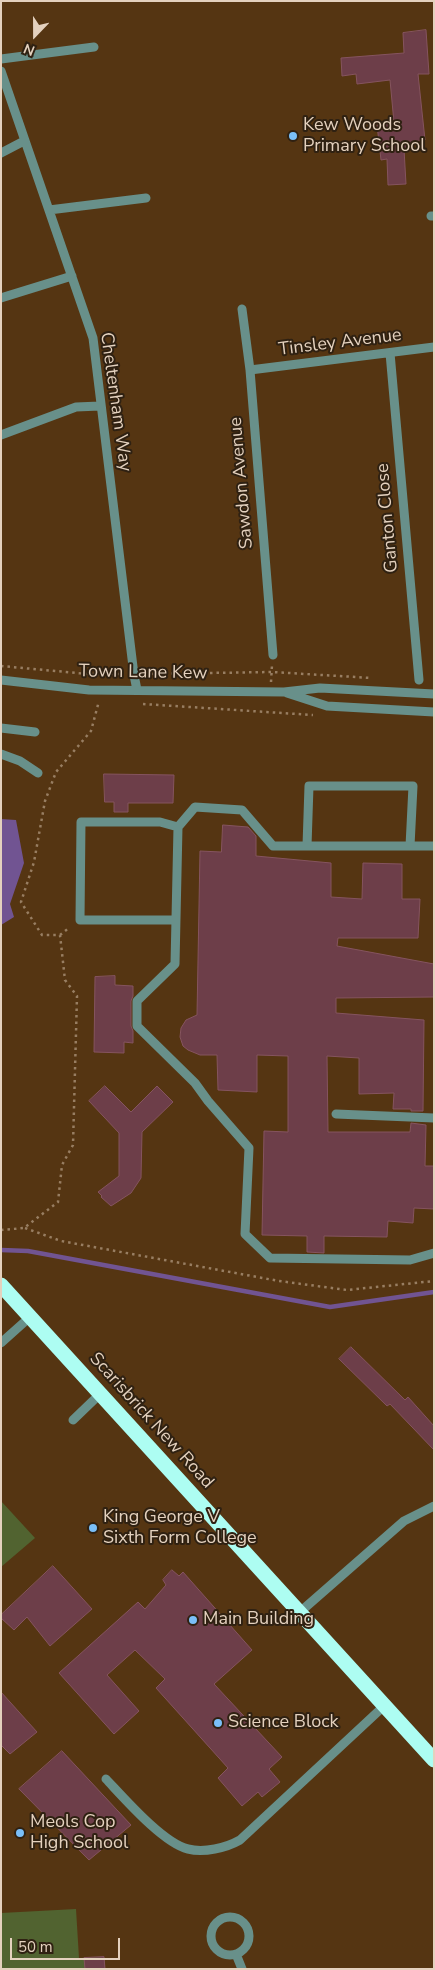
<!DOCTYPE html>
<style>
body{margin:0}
#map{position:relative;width:435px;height:1970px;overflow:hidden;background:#553512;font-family:"Nunito Sans",sans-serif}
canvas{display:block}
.frame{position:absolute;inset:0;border:2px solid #e4d1be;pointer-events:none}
.north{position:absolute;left:10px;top:10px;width:50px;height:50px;-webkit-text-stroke:4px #2f2112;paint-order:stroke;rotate:202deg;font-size:14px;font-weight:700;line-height:20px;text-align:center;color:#e4d1be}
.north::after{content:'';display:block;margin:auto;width:18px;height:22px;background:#e4d1be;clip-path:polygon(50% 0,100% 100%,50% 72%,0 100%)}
.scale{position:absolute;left:10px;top:1938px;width:110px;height:22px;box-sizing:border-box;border:2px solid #e4d1be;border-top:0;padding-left:6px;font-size:15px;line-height:18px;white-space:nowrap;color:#e4d1be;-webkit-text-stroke:4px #2f2112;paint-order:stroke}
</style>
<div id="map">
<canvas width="435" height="1970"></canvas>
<div class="frame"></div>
<div class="north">N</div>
<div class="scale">50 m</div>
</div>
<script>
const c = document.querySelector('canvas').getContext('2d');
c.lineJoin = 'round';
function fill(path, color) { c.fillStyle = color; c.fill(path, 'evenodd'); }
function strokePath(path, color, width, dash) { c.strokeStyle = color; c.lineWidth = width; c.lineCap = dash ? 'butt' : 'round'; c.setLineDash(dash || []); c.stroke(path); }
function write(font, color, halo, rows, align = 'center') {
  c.font = font + ' "Nunito Sans",sans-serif'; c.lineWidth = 4; c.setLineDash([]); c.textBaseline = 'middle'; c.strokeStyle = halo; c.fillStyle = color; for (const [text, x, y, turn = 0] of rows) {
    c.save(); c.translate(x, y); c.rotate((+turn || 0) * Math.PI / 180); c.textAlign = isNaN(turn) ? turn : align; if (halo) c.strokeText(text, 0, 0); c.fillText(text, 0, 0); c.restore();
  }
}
const green = new Path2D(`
 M 1,1501 L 35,1538 L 1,1567 Z
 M 76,1909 L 79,1958 L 104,1957 L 105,1969 L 1,1969 L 1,1913 Z`);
const water = new Path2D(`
 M 1,819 L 16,820 L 24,863 L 10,904 L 14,917 L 1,925 Z`);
const stream = new Path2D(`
 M 1,1250 L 28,1251 L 330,1307 L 434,1292`);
const building = new Path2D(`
 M 426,30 L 429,74 L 418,74 L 425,140 L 412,142 L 412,148 L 404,149 L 406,184 L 388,185 L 387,159 L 381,160 L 377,125 L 394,123 L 390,80 L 357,84 L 356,74 L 342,76 L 341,58 L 404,53 L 403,33 Z
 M 104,774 L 174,775 L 173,803 L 128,803 L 128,812 L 114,812 L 114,802 L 105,802 Z
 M 223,825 L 248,827 L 256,836 L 256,856 L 331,863 L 331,897 L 362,899 L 363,863 L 402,864 L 402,899 L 420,899 L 418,938 L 338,938 L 337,946 L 434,964 L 434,997 L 336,998 L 336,1013 L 424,1020 L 423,1111 L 411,1111 L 411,1109 L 393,1109 L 394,1093 L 359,1094 L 359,1058 L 327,1056 L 328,1132 L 410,1132 L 411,1123 L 426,1125 L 425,1166 L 434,1166 L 434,1209 L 414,1208 L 413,1223 L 388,1221 L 387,1237 L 324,1236 L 324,1253 L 307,1252 L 307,1236 L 262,1235 L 264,1131 L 288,1132 L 288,1056 L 257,1055 L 257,1092 L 218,1090 L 217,1055 L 200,1055 L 188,1050 L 183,1046 L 180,1037 L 181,1028 L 186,1020 L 197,1015 L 200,851 L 221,852 Z
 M 115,976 L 115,985 L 133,986 L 133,996 L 131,1001 L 131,1026 L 133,1031 L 133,1043 L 124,1042 L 124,1053 L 94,1052 L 95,977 Z
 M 105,1086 L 131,1112 L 157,1086 L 173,1102 L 142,1132 L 141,1178 L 131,1193 L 111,1206 L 101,1197 L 102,1196 L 98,1192 L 119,1176 L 119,1133 L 89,1101 Z
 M 351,1347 L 405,1400 L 408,1397 L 434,1426 L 434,1450 L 390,1404 L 387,1406 L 339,1359 Z
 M 53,1566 L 92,1609 L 50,1646 L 27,1617 L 14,1630 L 1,1618 L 1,1615 Z
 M 172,1570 L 179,1576 L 183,1572 L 252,1650 L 214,1684 L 282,1757 L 269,1769 L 280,1782 L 262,1797 L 258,1792 L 242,1806 L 218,1778 L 228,1768 L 156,1688 L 165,1679 L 135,1650 L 107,1675 L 139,1711 L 114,1734 L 59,1673 L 138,1602 L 145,1609 L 166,1585 L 163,1580 Z
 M 1,1692 L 37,1732 L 10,1754 L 1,1745 Z
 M 62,1751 L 131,1825 L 89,1860 L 19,1789 Z
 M 104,1957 L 105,1969 L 85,1969 L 84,1958 Z`);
const path = new Path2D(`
 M 1,666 L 88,674 L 122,674
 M 145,674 L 272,672 L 372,678
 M 271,682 L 272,665
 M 143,704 L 313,715
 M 60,935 L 70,927
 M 25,1228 L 61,1241 L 279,1281 L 347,1290 L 434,1281
 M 1,1230 L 24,1228 L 58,1202 L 62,1165 L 73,1145 L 77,996 L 65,980 L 60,935 L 42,935 L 21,902 L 34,862 L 45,801 L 56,772 L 91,731 L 99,701`);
const minor = new Path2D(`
 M 1,59 L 94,47
 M 1,71 L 93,338 L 134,675 L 137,690
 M 1,153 L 24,141
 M 49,210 L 146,198
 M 431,216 L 434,216
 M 1,298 L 72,276
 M 242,309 L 250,370 L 273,655
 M 390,353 L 419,680
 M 250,370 L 434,347
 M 1,435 L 76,407 L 100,406
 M 1,680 L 89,690 L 284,692 L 320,688 L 434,694
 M 287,693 L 327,706 L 434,712
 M 1,728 L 35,732
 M 1,754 L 20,761 L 38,773
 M 307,846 L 309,786 L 413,786 L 410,846
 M 434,846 L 273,846 L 242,810 L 195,807 L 178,827 L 175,964 L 137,1001 L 137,1026 L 195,1083 L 208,1101 L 249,1148 L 245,1234 L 270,1258 L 410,1260 L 434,1253
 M 176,920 L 80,920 L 81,822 L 160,822 L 178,827
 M 336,1114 L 434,1118
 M 1,1343 L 30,1317
 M 73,1420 L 100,1394
 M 300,1612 L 404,1521 L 434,1506
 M 106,1779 C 124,1798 163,1843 188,1849 C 204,1853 226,1848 240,1840 L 384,1706
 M211 1936a19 19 0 1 1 38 0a19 19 0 1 1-38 0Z
 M 236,1954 L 242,1969`);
const highway = new Path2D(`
 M 1,1285 L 434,1760`);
const markers = [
 [293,136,5,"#7abff8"],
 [93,1528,5,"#7abff8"],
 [193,1620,5,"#7abff8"],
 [218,1723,5,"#7abff8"],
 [20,1833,5,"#7abff8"]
];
const poiNames = [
 ["Kew Woods",303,126],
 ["Primary School",303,147],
 ["King George V",103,1518],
 ["Sixth Form College",103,1539],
 ["Main Building",203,1620],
 ["Science Block",228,1723],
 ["Meols Cop",30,1823],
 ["High School",30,1844]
];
const streetNames = [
 ["Tinsley Avenue",340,343,-7],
 ["Cheltenham Way",115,402,82],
 ["Sawdon Avenue",242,483,-95],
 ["Ganton Close",388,518,-95],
 ["Town Lane Kew",143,673,1],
 ["Scarisbrick New Road",151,1421,48]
];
fill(green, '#516330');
fill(water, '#715492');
strokePath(stream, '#715492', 4.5);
fill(building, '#6d3e49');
strokePath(building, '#85545f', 1);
strokePath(path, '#987e62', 2.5, [2.5, 4]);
strokePath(minor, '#68908a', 9);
strokePath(highway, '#adfdf2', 15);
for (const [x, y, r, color] of markers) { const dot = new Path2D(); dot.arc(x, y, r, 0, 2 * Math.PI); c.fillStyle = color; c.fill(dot); strokePath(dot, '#2f2112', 2); }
write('18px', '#e4d1be', '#2f2112', poiNames, 'left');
write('18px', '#e4d1be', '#2f2112', streetNames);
</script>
